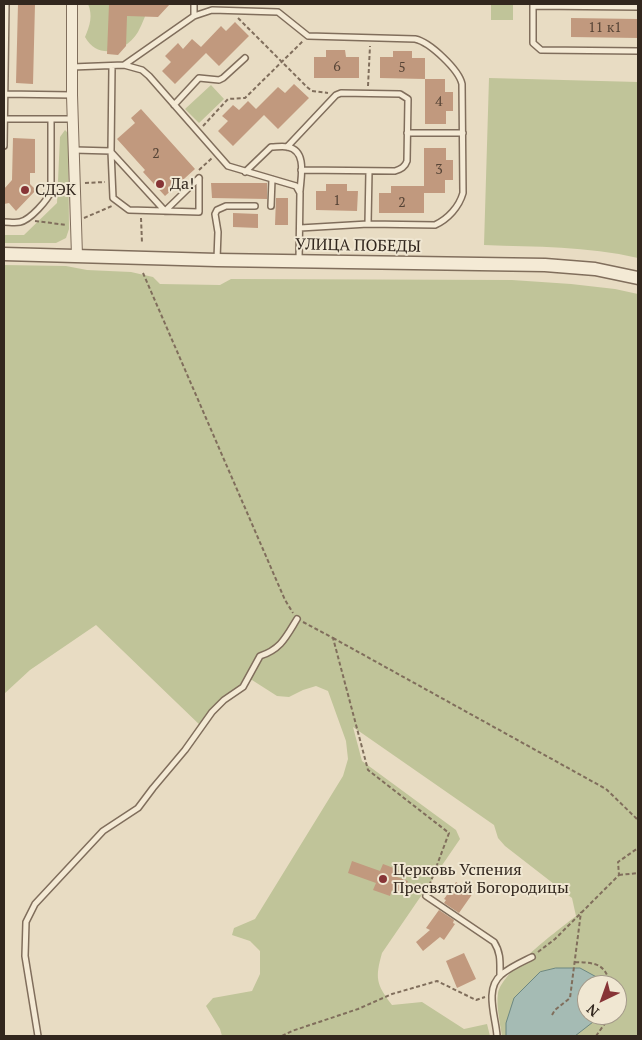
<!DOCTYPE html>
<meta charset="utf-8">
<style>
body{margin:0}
#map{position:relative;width:642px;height:1040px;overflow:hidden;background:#e8dcc3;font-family:"PT Serif",serif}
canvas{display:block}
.frame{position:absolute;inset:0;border:5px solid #32271e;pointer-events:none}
.north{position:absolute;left:577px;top:975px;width:50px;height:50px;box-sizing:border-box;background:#f0e7d2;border:1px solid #a49a8a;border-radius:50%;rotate:222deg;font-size:14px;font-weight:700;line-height:20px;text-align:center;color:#32271e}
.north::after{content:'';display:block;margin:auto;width:18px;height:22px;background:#873436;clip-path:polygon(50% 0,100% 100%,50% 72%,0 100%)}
</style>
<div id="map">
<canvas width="642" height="1040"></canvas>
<div class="frame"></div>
<div class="north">N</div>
</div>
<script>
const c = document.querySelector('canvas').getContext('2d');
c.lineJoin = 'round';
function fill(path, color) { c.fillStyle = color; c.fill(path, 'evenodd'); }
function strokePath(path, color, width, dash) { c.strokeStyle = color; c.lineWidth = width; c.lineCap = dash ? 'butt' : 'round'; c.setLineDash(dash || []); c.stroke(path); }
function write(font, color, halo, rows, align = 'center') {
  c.font = font + ' "PT Serif",serif'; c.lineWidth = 4; c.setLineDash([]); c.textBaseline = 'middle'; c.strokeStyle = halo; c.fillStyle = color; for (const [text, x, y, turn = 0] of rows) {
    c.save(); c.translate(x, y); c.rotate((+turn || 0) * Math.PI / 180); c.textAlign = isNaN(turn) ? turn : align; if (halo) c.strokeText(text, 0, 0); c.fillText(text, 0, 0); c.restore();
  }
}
const green = new Path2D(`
 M 88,4 L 150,4 C 146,13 143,23 138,32 C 125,53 98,60 85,37 C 90,25 93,16 88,4 Z
 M 491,4 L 513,4 L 513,20 L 491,20 Z
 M 489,78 L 638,82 L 638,258 C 587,246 536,247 484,245 Z
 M 211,85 L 224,99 L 199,123 L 185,109 Z
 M 65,130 L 68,133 L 69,229 L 66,238 L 56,243 L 4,243 L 4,235 L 24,235 L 57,203 L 60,137 Z
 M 4,265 L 66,266 L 87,270 L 131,272 L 153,277 L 160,284 L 220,285 L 231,279 L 512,280 L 571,284 L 615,289 L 638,294 L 638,1036 L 502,1036 C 500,1023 496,1006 498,993 C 503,971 557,931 576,916 L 572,898 L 505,846 L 498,838 L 494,825 L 353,727 L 362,761 L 456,830 L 460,839 L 382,953 C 375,978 376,984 392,1005 L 422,1002 L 464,1029 L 487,1024 L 490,1036 L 222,1036 L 220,1029 L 206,1006 L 213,998 L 252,991 L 260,974 L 260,951 L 250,941 L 232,935 L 234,928 L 255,919 L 343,776 L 348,759 L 346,741 L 328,691 L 316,686 L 303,690 L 289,697 L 277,696 L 252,680 L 242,683 L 203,728 L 96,625 L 30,670 L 4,694 ZM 587,985 L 617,985 L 617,1015 L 587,1015 Z`);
const water = new Path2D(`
 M 556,968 L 580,968 L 602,980 L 604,985 L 587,985 L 587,1015 L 602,1015 L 575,1036 L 506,1036 L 506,1023 L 514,998 L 540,972 Z`);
const building = new Path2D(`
 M 18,4 L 35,4 L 33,84 L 16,83 Z
 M 109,4 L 170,4 L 158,17 L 127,16 L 126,46 L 118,55 L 107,54 Z
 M 571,18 L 638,19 L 638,38 L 571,37 Z
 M 235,22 L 249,36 L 219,66 L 206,53 L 175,84 L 162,71 L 171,62 L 165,56 L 178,43 L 183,49 L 192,39 L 201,47 L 221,26 L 226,31 Z
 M 326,50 L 345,50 L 346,57 L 359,57 L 359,78 L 314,78 L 314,57 L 326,57 Z
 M 393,51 L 412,51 L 412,58 L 425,58 L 425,79 L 380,78 L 380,57 L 393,57 Z
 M 425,79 L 445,79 L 445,92 L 453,92 L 453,111 L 446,111 L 446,124 L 425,124 Z
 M 294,84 L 309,98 L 278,129 L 264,115 L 233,146 L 218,131 L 228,121 L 222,116 L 233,105 L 239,110 L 248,101 L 256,109 L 278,87 L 285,93 Z
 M 141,109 L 195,169 L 165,196 L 143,172 L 145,170 L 117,139 L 135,123 L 131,118 Z
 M 13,138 L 35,139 L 35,173 L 30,173 L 30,184 L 36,190 L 16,211 L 9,203 L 4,204 L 4,189 L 12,180 Z
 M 424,148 L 446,148 L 446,160 L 453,160 L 453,180 L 445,180 L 445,193 L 424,193 Z
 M 211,183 L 267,183 L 267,199 L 212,198 Z
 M 326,184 L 347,184 L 347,191 L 358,191 L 357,211 L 316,210 L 316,191 L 326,191 Z
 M 391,186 L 424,186 L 424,213 L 379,213 L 379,193 L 391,193 Z
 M 276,198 L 288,198 L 288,225 L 275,225 Z
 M 233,213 L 258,214 L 258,228 L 233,227 Z
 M 352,861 L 380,871 L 383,864 L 399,870 L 397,877 L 408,881 L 403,894 L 392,890 L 390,896 L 373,890 L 376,883 L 348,873 Z
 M 456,882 L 473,893 L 459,913 L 444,903 L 446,900 L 444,899 Z
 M 439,910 L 454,920 L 453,923 L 455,924 L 444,940 L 440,937 L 423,951 L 416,942 L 430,930 L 426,928 Z
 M 464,953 L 476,979 L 457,988 L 446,961 Z`);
const path = new Path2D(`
 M 238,18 L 307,87 L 312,91 L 328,93
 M 368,86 L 370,46
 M 203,126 L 228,99 L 245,98 L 303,41
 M 199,170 L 212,158
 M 85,183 L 105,182
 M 84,218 L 112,206
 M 141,218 L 142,243
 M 35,221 L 67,225
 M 143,273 L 285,600 L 293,613
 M 303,622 L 333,638 L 368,770 L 449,833 L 428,889
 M 333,638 L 606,789 L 638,820
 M 619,875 L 638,873
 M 538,952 L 555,939 L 619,875 L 618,862 L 638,848
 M 575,962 C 597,963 604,963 611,985
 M 552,1015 L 555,1010 L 570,998 L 581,912
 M 282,1036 L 292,1031 L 358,1009 L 392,994 L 437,981 L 476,1000 L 485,997
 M 596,1036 L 611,1015`);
const service = new Path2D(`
 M 533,4 L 533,43 L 541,50 L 638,51
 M 533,6 L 638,7
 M 194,16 L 194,4
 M 124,65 L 142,70 L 149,76 L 228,166 L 296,186 L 300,193 L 299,260
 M 72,67 L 124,65 L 194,16 L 212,10 L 278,12 L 308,36 L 415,39 C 430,42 459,70 462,84 L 463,193 C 459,207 448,219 435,225 L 368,224 L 300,228
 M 4,94 L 72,95
 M 174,105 L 199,78 L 219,80 L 223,78 L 245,58
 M 4,119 L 73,119
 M 407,133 L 463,133
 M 4,146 L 6,4
 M 287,147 L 336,95 L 341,93 L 400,94 L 408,99 L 407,161 C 405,167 401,169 395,171 L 301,170
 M 74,150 L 111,151 L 112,67
 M 111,151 L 113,198 L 129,210 L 199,212 L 199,178
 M 111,152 L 165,211
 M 245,172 L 271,147 C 276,147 283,146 288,147 C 307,151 301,176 300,191
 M 271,206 L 272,179
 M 165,211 L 199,178
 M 4,222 C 9,222 15,223 20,222 C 30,220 48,200 51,191 L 51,119
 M 368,224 L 369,171
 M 217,259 L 218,232 L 215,214 L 217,210 L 226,206 L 255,206
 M 426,896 L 494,942 C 501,953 500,962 500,975
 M 38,1036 L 25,956 L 26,922 L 35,904 L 103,831 L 138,808 L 153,788 L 185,750 L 212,712 L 224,700 L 243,687 L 260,656 C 281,649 286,637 297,619
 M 497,1036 C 496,1018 484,989 501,975 C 510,967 522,962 532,957`);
const minor = new Path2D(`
 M 72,4 L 72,95 L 77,256`);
const tertiary = new Path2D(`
 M 4,254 L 217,260 L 545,265 L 595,269 L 638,278`);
const markers = [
 [160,184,5,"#873436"],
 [25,190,5,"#873436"],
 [383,879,5,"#873436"]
];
const numberNames = [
 ["11 к1",605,28],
 ["6",337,67],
 ["5",402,68],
 ["4",439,102],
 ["2",156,154],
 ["3",439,170],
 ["1",337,201],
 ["2",402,203]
];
const poiNames = [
 ["Да!",170,184],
 ["СДЭК",35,190],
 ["Церковь Успения",393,870],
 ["Пресвятой Богородицы",393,888]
];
const streetNames = [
 ["УЛИЦА ПОБЕДЫ",358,246,1]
];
fill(green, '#c0c499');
fill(water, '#a5bbb4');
strokePath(water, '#6d8881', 1);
fill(building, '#c1997e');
strokePath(service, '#806e5c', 8);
strokePath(minor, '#806e5c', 12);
strokePath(tertiary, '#806e5c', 15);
strokePath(path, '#806e5c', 2, [4, 2.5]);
strokePath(service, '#f4ead5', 5);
strokePath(minor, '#f4ead5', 10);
strokePath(tertiary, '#f4ead5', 12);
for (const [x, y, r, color] of markers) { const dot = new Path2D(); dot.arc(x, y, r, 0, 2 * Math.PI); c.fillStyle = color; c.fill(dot); strokePath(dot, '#f0e7d2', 2); }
write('14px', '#564436', null, numberNames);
write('16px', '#32271e', '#f0e7d2', poiNames, 'left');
write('16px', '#32271e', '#f0e7d2', streetNames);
</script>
